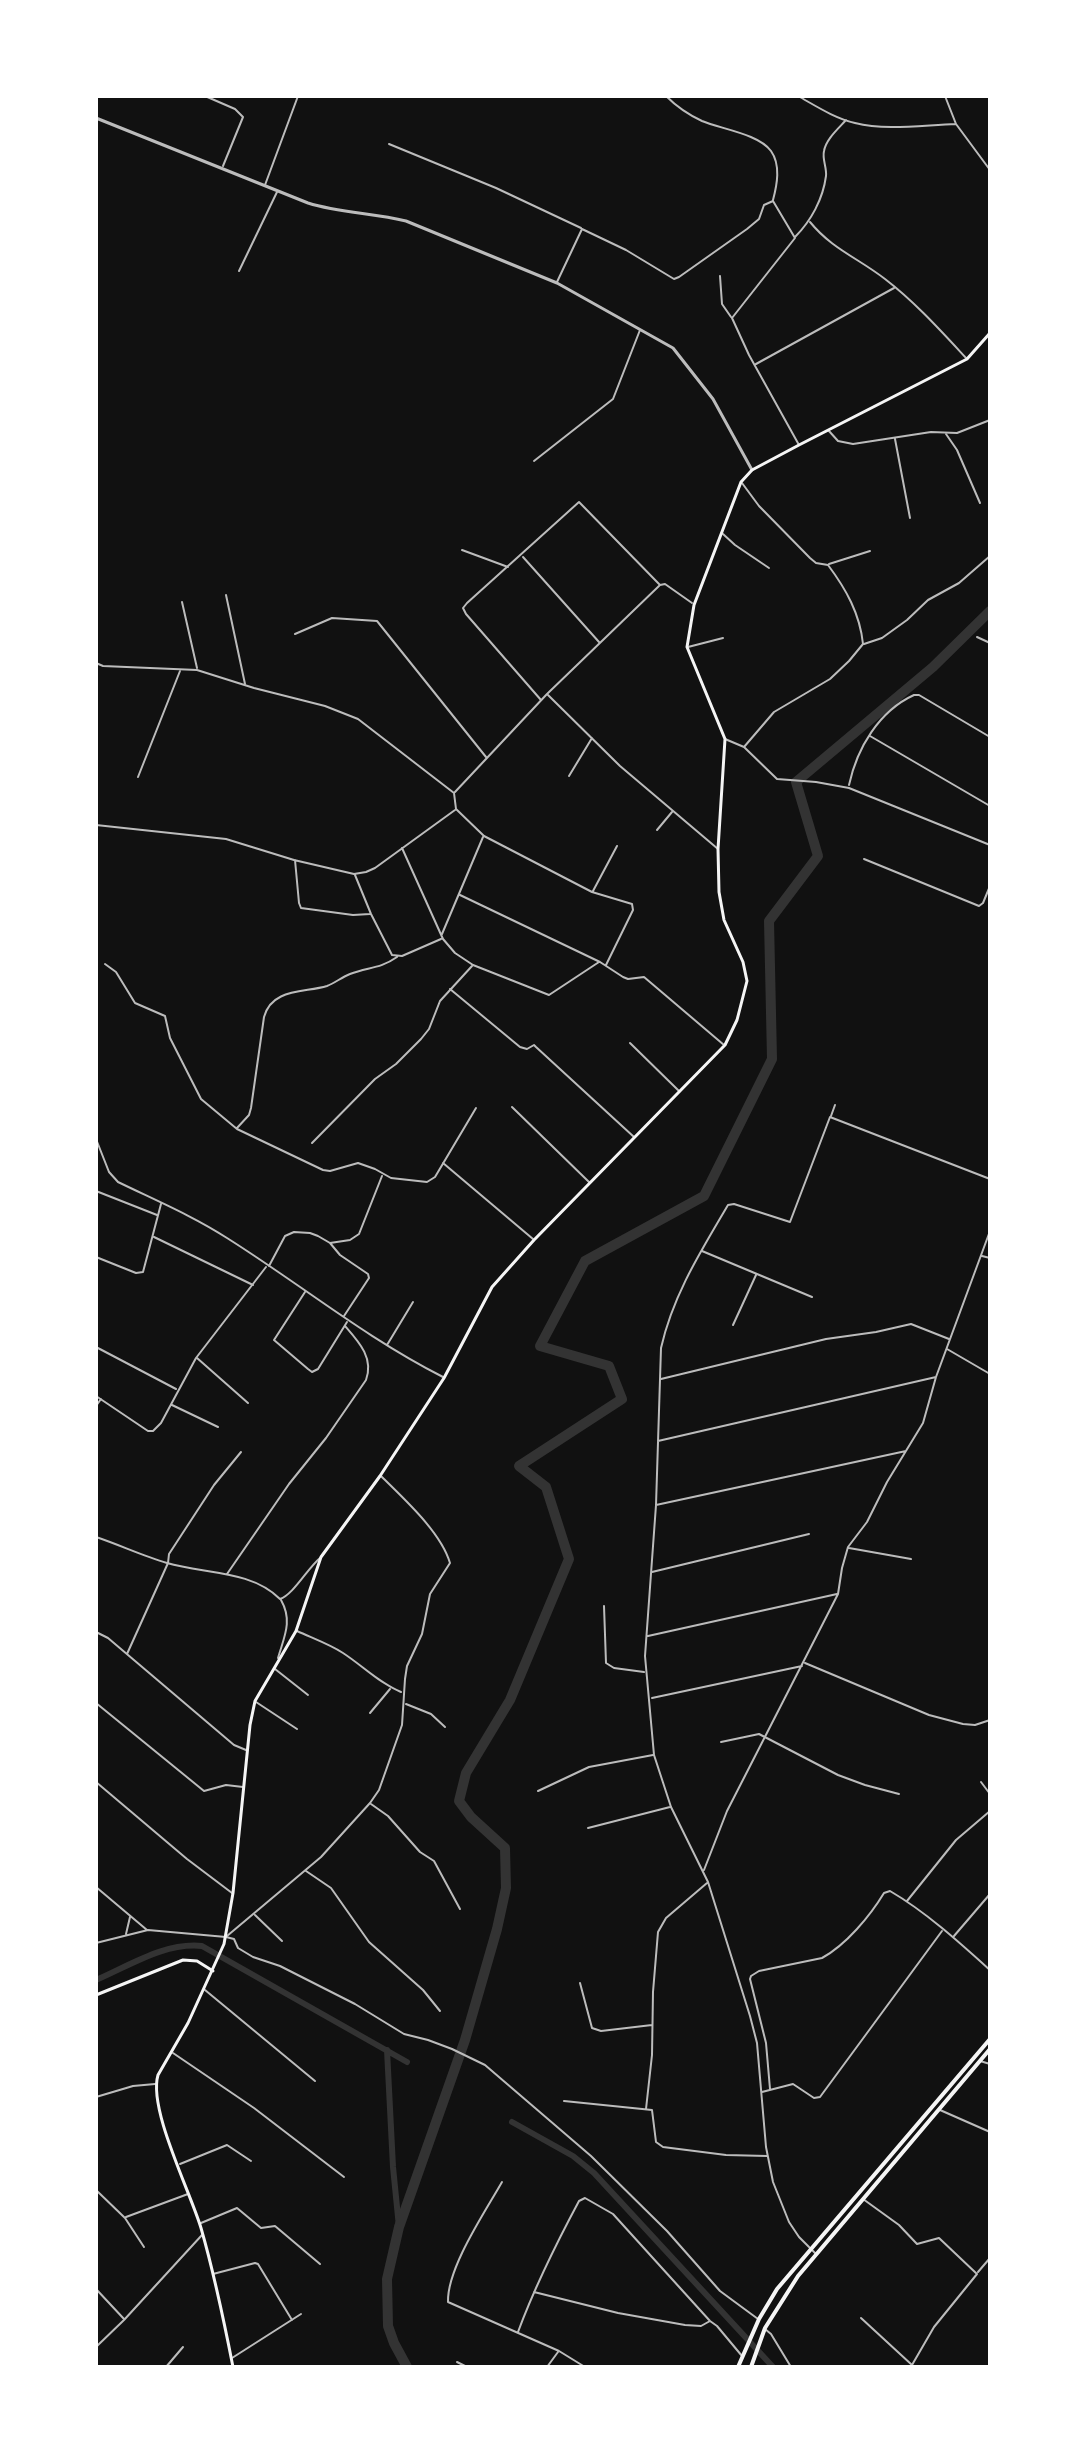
<!DOCTYPE html>
<style>
body{margin:0}
#map{position:relative;width:1086px;height:2463px;overflow:hidden;background:#111;font-family:"Asap Condensed",sans-serif}
canvas{display:block}
.frame{position:absolute;inset:0;border:98px solid #fff;pointer-events:none}
</style>
<div id="map">
<canvas width="1086" height="2463"></canvas>
<div class="frame"></div>
</div>
<script>
const c = document.querySelector('canvas').getContext('2d');
c.lineJoin = 'round';
function strokePath(path, color, width, dash) { c.strokeStyle = color; c.lineWidth = width; c.lineCap = dash ? 'butt' : 'round'; c.setLineDash(dash || []); c.stroke(path); }
const canal = new Path2D(`
 M 96,1980 C 129,1966 165,1942 202,1946 L 407,2062
 M 387,2050 L 393,2167 L 399,2227
 M 512,2122 L 573,2156 L 594,2173 L 773,2367`);
const river = new Path2D(`
 M 407,2367 L 394,2343 L 388,2326 L 387,2279 L 399,2227 L 465,2040 L 497,1929 L 506,1888 L 505,1848 L 471,1817 L 459,1801 L 466,1773 L 510,1700 L 569,1559 L 546,1487 L 519,1466 L 622,1399 L 609,1366 L 540,1346 L 585,1261 L 704,1196 L 772,1059 L 769,921 L 818,856 L 796,782 L 933,667 L 990,611`);
const minor = new Path2D(`
 M 205,96 L 235,109 L 243,117 L 223,166
 M 666,96 C 676,106 689,115 702,121 C 721,129 759,134 771,151 C 781,165 777,185 773,200
 M 798,96 C 816,106 834,118 855,123 C 886,131 923,125 956,124
 M 945,96 L 956,124 L 990,170
 M 389,144 L 496,188 L 581,228
 M 265,185 L 298,96
 M 810,222 C 832,249 858,258 885,279 C 915,302 941,331 967,359
 M 795,237 C 811,221 823,199 826,176 C 827,168 822,159 824,151 C 826,139 839,128 846,120
 M 239,271 L 277,192
 M 720,276 L 722,304 L 731,317
 M 557,282 L 582,229 L 626,250 L 674,279 L 679,277 L 747,229 L 759,219 L 764,205 L 773,201 L 795,238 L 732,318 L 749,355 L 799,445
 M 756,364 L 894,288
 M 829,431 L 838,441 L 853,444 L 931,432 L 957,433 L 990,420
 M 946,434 L 957,450 L 980,503
 M 895,439 L 910,518
 M 534,461 L 613,399 L 640,330
 M 723,534 L 735,545 L 769,568
 M 462,550 L 508,567
 M 523,557 L 599,642
 M 829,564 L 870,551
 M 226,595 L 245,684
 M 182,602 L 197,668
 M 295,634 L 332,618 L 377,621 L 486,757
 M 977,637 L 990,643
 M 864,644 L 882,638 L 907,620 L 928,600 L 959,583 L 990,556
 M 688,647 L 723,638
 M 96,663 L 103,666 L 197,670 L 254,688 L 325,706 L 358,719 L 454,793 L 456,809 L 484,836 L 592,892 L 632,904 L 633,910 L 606,965
 M 548,695 L 620,766 L 718,849
 M 541,700 L 466,614 L 463,608 L 467,603 L 579,502 L 660,585
 M 870,736 L 990,806
 M 725,739 L 744,747 L 774,712 L 830,679 L 849,661 L 863,644 C 860,614 846,589 828,565 L 816,563 L 810,558 L 759,506 L 742,483
 M 744,747 L 777,779 L 816,782 L 849,788 L 990,845
 M 569,776 L 592,738
 M 138,777 L 180,671
 M 849,785 C 857,748 879,711 914,695 L 919,695 L 990,737
 M 455,792 L 547,694 L 660,585 L 665,584 L 692,603
 M 96,825 L 226,839 L 294,860 L 354,874 L 366,872 L 375,868 L 455,810
 M 657,830 L 672,812
 M 402,848 L 443,939 L 455,953 L 473,965 L 549,995 L 599,962
 M 864,859 L 979,906 L 983,903 L 990,886
 M 295,860 L 299,903 L 301,908 L 353,915 L 370,914
 M 355,875 L 371,914 L 392,955 L 402,956 L 441,939
 M 593,891 L 617,846
 M 460,895 L 600,962 L 623,977 L 628,979 L 644,977 L 724,1045
 M 442,934 L 483,837
 M 105,964 L 116,972 L 135,1003 L 165,1016 L 170,1038 L 201,1099 L 237,1129 L 323,1170 L 330,1171 L 358,1163 L 375,1169 L 391,1178 L 427,1182 L 435,1177 L 476,1108
 M 450,989 L 520,1047 L 527,1049 L 534,1045 L 536,1047 L 634,1137
 M 630,1043 L 679,1091
 M 512,1107 L 589,1182
 M 831,1116 L 835,1105
 M 237,1128 L 249,1115 L 251,1108 L 264,1017 C 272,988 304,993 327,986 C 335,983 342,977 350,974 C 368,967 380,969 397,957
 M 96,1139 L 109,1172 L 118,1182 C 155,1200 193,1216 227,1238 C 300,1284 366,1338 443,1377
 M 312,1143 L 375,1079 L 396,1064 L 421,1039 L 429,1029 L 440,1001 L 472,966
 M 443,1163 L 533,1239
 M 96,1191 L 157,1215
 M 154,1237 L 253,1285
 M 330,1243 L 350,1240 L 359,1234 L 382,1176
 M 702,1251 L 812,1297
 M 982,1256 L 990,1258
 M 96,1257 L 136,1273 L 143,1272 L 161,1204
 M 269,1266 L 285,1236 L 294,1232 L 310,1233 L 318,1236 L 330,1243 L 340,1255 L 368,1274 L 369,1278 L 344,1316
 M 305,1292 L 274,1340 L 308,1369 L 312,1372 L 318,1369 L 347,1322
 M 733,1325 L 756,1275
 M 387,1345 L 413,1302
 M 96,1347 L 176,1389
 M 947,1349 L 990,1374
 M 197,1358 L 248,1403
 M 661,1379 L 826,1339 L 876,1332 L 911,1324 L 949,1339
 M 96,1396 L 148,1431 L 153,1431 L 161,1423 L 196,1358 L 266,1267
 M 172,1405 L 218,1427
 M 96,1406 L 101,1399
 M 658,1441 L 936,1377
 M 656,1505 L 906,1451
 M 96,1537 C 120,1545 143,1556 167,1563 C 204,1574 251,1570 280,1599 C 293,1595 307,1569 320,1558
 M 849,1548 L 911,1559
 M 652,1572 L 809,1534
 M 227,1574 L 289,1484 L 326,1438 L 366,1380 C 374,1358 359,1342 345,1326
 M 604,1606 L 606,1663 L 614,1668 L 644,1672
 M 297,1631 C 312,1638 329,1644 343,1653 C 363,1666 379,1683 401,1692
 M 96,1632 L 108,1638 L 234,1745 L 246,1750
 M 648,1636 L 837,1594
 M 127,1654 L 168,1563 L 169,1554 L 214,1485 L 241,1452
 M 278,1658 C 284,1637 293,1621 281,1600
 M 805,1663 L 929,1715 L 963,1724 L 975,1725 L 990,1720
 M 275,1669 L 308,1695
 M 652,1698 L 802,1666
 M 256,1702 L 297,1729
 M 96,1703 L 204,1791 L 226,1785 L 243,1787
 M 406,1704 L 431,1714 L 445,1727
 M 370,1713 L 390,1689
 M 721,1742 L 759,1734 L 838,1775 L 865,1785 L 899,1794
 M 96,1782 L 187,1859 L 232,1893
 M 981,1782 L 990,1794
 M 538,1791 L 589,1767 L 653,1755
 M 371,1804 L 388,1816 L 420,1852 L 434,1861 L 460,1909
 M 588,1828 L 670,1807
 M 704,1870 L 727,1811 L 838,1594 L 842,1568 L 848,1547 L 867,1522 L 887,1482 L 923,1423 L 936,1377 L 990,1231
 M 306,1871 L 331,1888 L 369,1942 L 423,1990 L 440,2011
 M 96,1887 L 147,1930
 M 907,1901 L 956,1840 L 990,1811
 M 255,1915 L 282,1941
 M 126,1934 L 130,1917
 M 227,1936 L 321,1857 L 370,1803 L 379,1790 L 402,1725 L 405,1679 L 407,1666 L 422,1634 L 430,1594 L 450,1563 C 441,1532 404,1499 381,1476
 M 954,1936 L 990,1894
 M 96,1943 L 148,1930 L 226,1937 L 234,1939 L 238,1948 L 253,1957 L 280,1966 L 355,2004 L 404,2034 L 428,2040 L 452,2049 L 485,2065 L 591,2156 L 667,2231 L 720,2291 L 758,2319
 M 580,1983 L 592,2028 L 601,2031 L 652,2025
 M 205,1990 L 315,2081
 M 173,2053 L 254,2108 L 344,2177
 M 980,2061 L 990,2064
 M 770,2089 L 766,2043 L 750,1979 L 751,1976 L 759,1971 L 822,1958 C 846,1945 870,1916 884,1893 L 890,1891 C 926,1912 959,1942 990,1970
 M 762,2092 L 793,2084 L 814,2098 L 820,2097 L 942,1931
 M 96,2097 L 133,2086 L 155,2084
 M 564,2101 L 652,2110 L 656,2142 L 663,2147 L 726,2155 L 767,2156
 M 646,2109 L 652,2055 L 653,1992 L 658,1932 L 666,1918 L 707,1883
 M 940,2110 L 990,2132
 M 180,2164 L 227,2145 L 251,2161
 M 502,2182 C 485,2212 447,2268 448,2302 L 559,2351 L 585,2367
 M 96,2190 L 125,2218 L 144,2247
 M 126,2217 L 188,2194
 M 201,2223 L 237,2208 L 261,2228 L 275,2226 L 320,2264
 M 815,2253 L 799,2237 L 789,2222 L 773,2182 L 766,2147 L 757,2043 L 750,2016 L 708,1882 L 671,1807 L 654,1755 L 645,1656 L 656,1505 L 661,1348 C 673,1295 701,1251 728,1205 L 734,1204 L 790,1222 L 830,1117 L 990,1179
 M 978,2272 L 990,2258
 M 213,2274 L 255,2263 L 258,2264 L 292,2320
 M 96,2289 L 124,2319
 M 534,2292 L 618,2313 L 685,2325 L 701,2326 L 710,2321
 M 861,2318 L 912,2365 L 934,2327 L 977,2274 L 939,2238 L 917,2244 L 899,2225 L 863,2199
 M 765,2329 L 771,2334 L 791,2367
 M 518,2332 C 535,2286 556,2244 579,2201 L 585,2198 L 613,2214 L 710,2321 L 717,2326 L 742,2356
 M 96,2347 L 124,2320 L 202,2235
 M 232,2358 L 301,2314
 M 457,2362 L 467,2367
 M 166,2367 L 183,2347
 M 547,2367 L 558,2352`);
const tertiary = new Path2D(`
 M 96,118 L 308,203 C 340,213 373,213 406,221 L 557,283 L 673,348 L 713,399 L 752,470`);
const secondary = new Path2D(`
 M 96,1995 L 183,1960 L 197,1961 L 213,1971
 M 233,2367 C 224,2321 214,2273 201,2228 C 190,2191 148,2109 158,2075 L 188,2023 L 224,1944 L 233,1893 L 250,1725 L 255,1701 L 296,1631 L 321,1557 L 380,1476 L 444,1378 L 492,1287 L 534,1240 L 725,1045 L 737,1020 L 747,981 L 743,962 L 724,920 L 719,892 L 718,849 L 725,739 L 687,647 L 694,605 L 741,482 L 752,470 L 799,445 L 967,359 L 990,333`);
const primary = new Path2D(`
 M 738,2367 L 759,2319 L 777,2289 L 990,2039
 M 751,2367 L 765,2328 L 798,2276 L 990,2049`);
strokePath(canal, '#333', 6);
strokePath(river, '#333', 10);
strokePath(minor, '#bcbcbc', 2);
strokePath(tertiary, '#bcbcbc', 3);
strokePath(secondary, '#f5f5f5', 3);
strokePath(primary, '#f5f5f5', 4);
</script>
